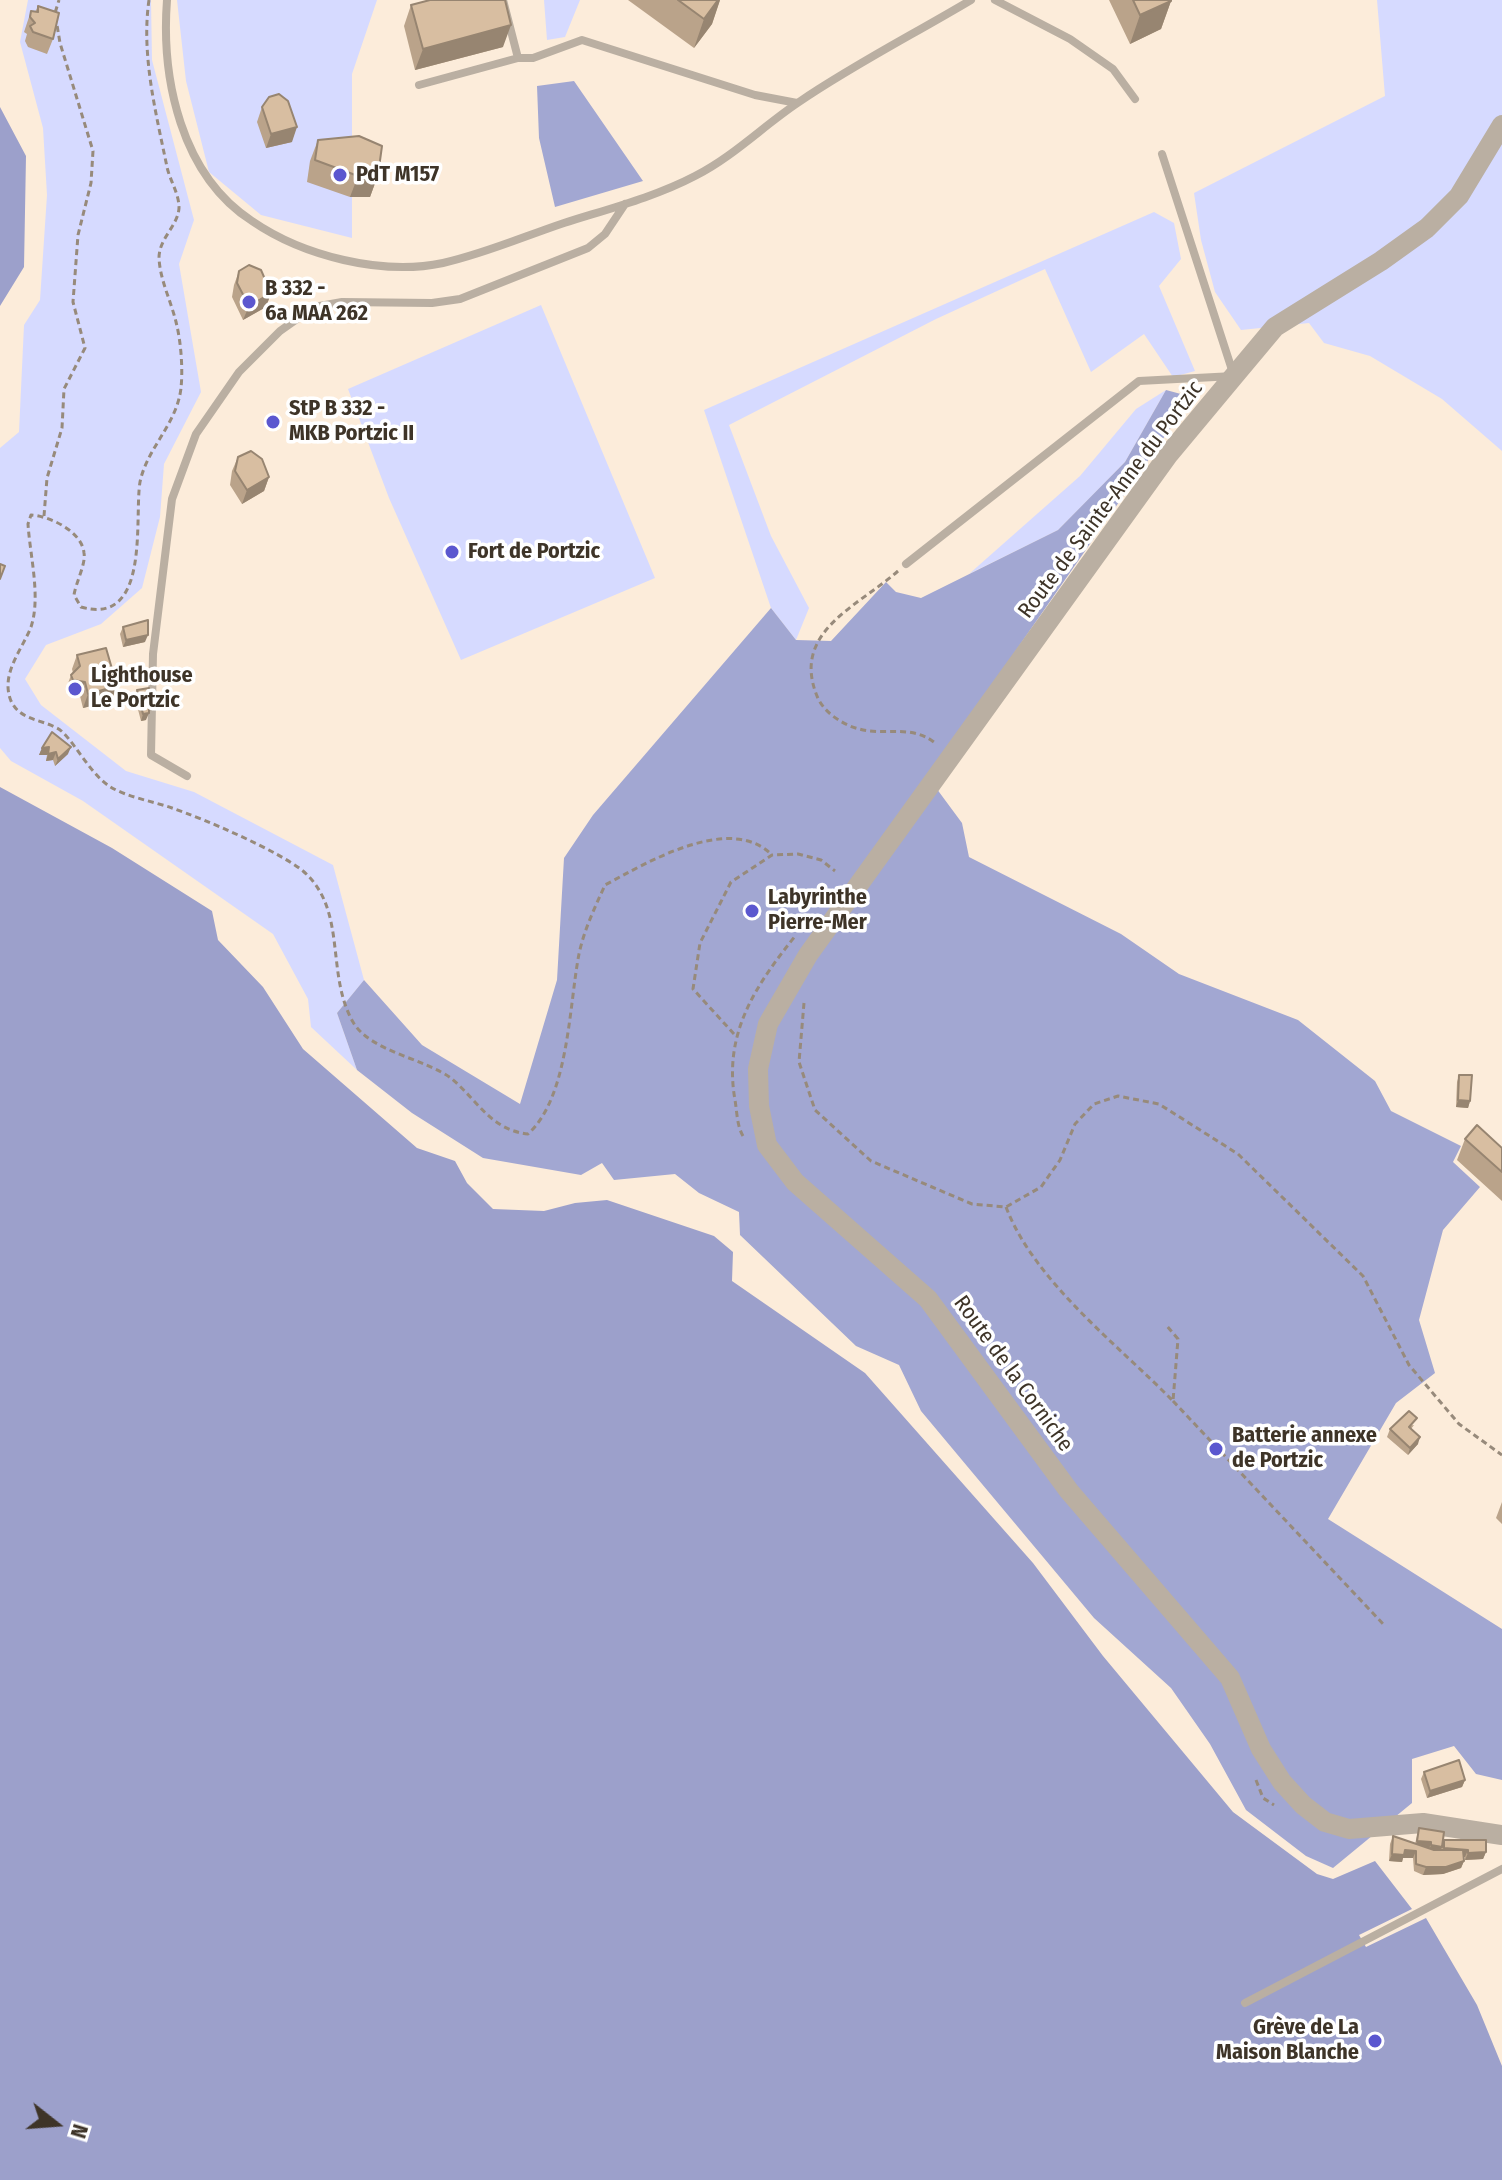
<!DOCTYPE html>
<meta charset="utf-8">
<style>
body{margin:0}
#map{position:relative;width:1502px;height:2180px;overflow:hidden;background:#fcecda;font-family:"Fira Sans Condensed",sans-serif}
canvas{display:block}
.north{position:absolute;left:16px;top:2084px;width:80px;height:80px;-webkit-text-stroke:6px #fff;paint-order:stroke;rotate:107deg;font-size:22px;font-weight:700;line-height:32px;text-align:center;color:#3e3428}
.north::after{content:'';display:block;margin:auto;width:28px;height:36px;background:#3e3428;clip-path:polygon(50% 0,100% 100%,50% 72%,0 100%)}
</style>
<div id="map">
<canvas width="1502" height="2180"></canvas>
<div class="north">N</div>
</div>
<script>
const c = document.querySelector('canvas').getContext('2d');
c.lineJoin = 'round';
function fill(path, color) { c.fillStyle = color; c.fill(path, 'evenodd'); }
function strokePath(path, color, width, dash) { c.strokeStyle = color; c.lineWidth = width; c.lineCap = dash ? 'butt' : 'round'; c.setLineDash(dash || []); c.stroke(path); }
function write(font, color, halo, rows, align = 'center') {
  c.font = font + ' "Fira Sans Condensed",sans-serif'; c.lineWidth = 7; c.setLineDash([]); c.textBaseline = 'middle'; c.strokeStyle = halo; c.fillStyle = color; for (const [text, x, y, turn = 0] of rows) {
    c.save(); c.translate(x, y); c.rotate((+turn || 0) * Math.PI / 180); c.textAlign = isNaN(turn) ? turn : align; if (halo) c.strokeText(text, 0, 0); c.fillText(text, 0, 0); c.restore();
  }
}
const green = new Path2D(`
 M 28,0 L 151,0 L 152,60 L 194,220 L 179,264 L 201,392 L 164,464 L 160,517 L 142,588 L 101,624 L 46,645 L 25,679 L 41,705 L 126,771 L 194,792 L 333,865 L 364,980 L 337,1013 L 357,1070 L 311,1027 L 308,999 L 273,934 L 83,801 L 11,761 L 0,748 L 0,448 L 19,432 L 24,325 L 40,300 L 47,195 L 43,128 L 20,42 Z
 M 177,0 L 377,0 L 352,74 L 352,238 L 261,215 L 209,172 L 186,81 Z
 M 544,0 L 580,0 L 565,37 L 547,40 Z
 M 1377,0 L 1502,0 L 1502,451 L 1442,399 L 1370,356 L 1324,343 L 1309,323 L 1241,330 L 1215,292 L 1201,240 L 1194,193 L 1385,96 Z
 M 1154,212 L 1174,223 L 1181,259 L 1159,286 L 1195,371 L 1173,377 L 1144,334 L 1091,372 L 1045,269 L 936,319 L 729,425 L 771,536 L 809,608 L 796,640 L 771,608 L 704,410 Z
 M 541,305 L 655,578 L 461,660 L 389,498 L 348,389 Z
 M 1166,390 L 1125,462 L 1058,530 L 969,574 L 1080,476 L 1136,409 Z`);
const forest = new Path2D(`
 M 574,81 L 643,181 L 555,207 L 539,138 L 537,86 Z
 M 1166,390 L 1192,397 L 928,777 L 962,823 L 969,857 L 1121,934 L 1179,974 L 1298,1020 L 1375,1081 L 1391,1111 L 1461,1146 L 1453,1162 L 1480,1187 L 1443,1230 L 1419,1320 L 1435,1373 L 1396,1403 L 1328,1519 L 1502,1629 L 1502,1780 L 1476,1774 L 1454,1746 L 1412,1759 L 1412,1803 L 1333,1868 L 1306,1856 L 1246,1810 L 1210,1744 L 1171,1688 L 1094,1618 L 921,1411 L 899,1365 L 856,1346 L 740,1235 L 739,1212 L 699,1193 L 675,1174 L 614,1180 L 602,1163 L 581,1175 L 483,1158 L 412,1113 L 357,1070 L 337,1013 L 364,980 L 422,1045 L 520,1104 L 557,980 L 564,858 L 593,815 L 771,608 L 796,640 L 831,641 L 886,582 L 896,592 L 921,598 L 1058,530 L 1125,462 Z`);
const water = new Path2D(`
 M 0,107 L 26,156 L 24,267 L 0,306 Z
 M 0,787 L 112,848 L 212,911 L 218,940 L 263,987 L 303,1049 L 417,1148 L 455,1161 L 467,1183 L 493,1209 L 544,1211 L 575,1203 L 607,1200 L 714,1236 L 733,1252 L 732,1281 L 865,1373 L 1033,1563 L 1103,1656 L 1233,1812 L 1317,1874 L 1333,1879 L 1375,1861 L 1412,1909 L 1359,1935 L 1366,1947 L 1426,1918 L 1477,2005 L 1502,2066 L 1502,2180 L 0,2180 Z`);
const path = new Path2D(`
 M 149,0 C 141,55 156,113 167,167 C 170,181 179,193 179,208 C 178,226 159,238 159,258 C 160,280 171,301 176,322 C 181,341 183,369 181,388 C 177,424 147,448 140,482 C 134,518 151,627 81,607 L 74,595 C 76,582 86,564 84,553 C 82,531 49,516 31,515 L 28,524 C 30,556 41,597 31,627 C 22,650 0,674 11,701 C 20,720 40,719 57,728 C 71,735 88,772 109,786 C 126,797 152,801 172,808 C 204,819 277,850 303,871 C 348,910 325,973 353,1022 C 370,1052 427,1059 452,1079 C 478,1101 491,1130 528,1134 C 569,1097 569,1005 579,954 C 584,930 595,907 605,885 C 648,862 730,813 772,855
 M 44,516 L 47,478 L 62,428 L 64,389 L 85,348 L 73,302 L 78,235 L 91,183 L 93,151 L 60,43 L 55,13 L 59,0
 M 898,571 C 857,607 791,632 817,696 C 823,712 843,725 859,729 C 885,736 912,724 935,743
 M 804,1003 L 799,1062 L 815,1110 L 871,1161 L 972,1204 L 1006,1207 L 1041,1187 L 1060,1160 L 1075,1124 L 1094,1104 L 1118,1096 L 1159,1104 L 1238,1154 L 1363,1276 L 1409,1365 L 1459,1424 L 1502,1455
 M 734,1034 L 693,989 L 700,943 L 731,882 L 772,855 L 798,854 L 821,860 L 835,871
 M 743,1136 C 737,1126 737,1112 735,1100 C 723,1033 756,985 796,935
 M 1006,1207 C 1034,1281 1118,1345 1173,1401 L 1178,1339 L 1167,1326
 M 1173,1401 L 1385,1626
 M 1256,1780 L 1263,1798 L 1274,1805`);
const service = new Path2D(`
 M 167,0 C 161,79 181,175 252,221 C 303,256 382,276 443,263 C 484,254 525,236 564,223 C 608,209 655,197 695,176 C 734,156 763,126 799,102 C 853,65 914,34 971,0
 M 503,0 L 518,58
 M 995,0 L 1070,39 L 1113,69 L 1135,99
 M 419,85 L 518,58 L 533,58 L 582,40 L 755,95 L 797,103
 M 906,564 L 1139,381 L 1234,376 L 1162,154
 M 187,776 L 151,755 L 153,654 L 172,499 L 196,434 L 239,372 L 280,331 L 314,307 L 342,302 L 432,303 L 460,299 L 588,248 L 605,234 L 625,204
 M 1245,2003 L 1502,1869`);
const tertiary = new Path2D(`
 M 1502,125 L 1459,196 L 1427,228 L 1381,261 L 1275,327 L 1234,376 L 1169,454 L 808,955 L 768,1024 L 758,1069 L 759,1106 L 767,1145 L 795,1182 L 928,1299 L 1069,1491 L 1230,1678 L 1261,1749 L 1282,1782 L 1303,1805 L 1325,1822 L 1349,1829 L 1423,1823 L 1502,1835`);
const wall = new Path2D(`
 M 628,0 L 720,0 L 712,24 L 694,48 Z
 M 1109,0 L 1171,0 L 1171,1 L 1161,29 L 1130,44 Z
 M 411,5 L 503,47 L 415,70 L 404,26 Z
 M 38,6 L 53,39 L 47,54 L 28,47 L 25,41 L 27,34 L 24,32 L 31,11 L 35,12 Z
 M 262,107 L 292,142 L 266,148 L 257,122 Z
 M 318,140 L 378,175 L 370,197 L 350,197 L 307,182 L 310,161 Z
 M 239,271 L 271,293 L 266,307 L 243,320 L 232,297 L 234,285 Z
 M 238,457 L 269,477 L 264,491 L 242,504 L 230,485 L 232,471 Z
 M 123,627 L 145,642 L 123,647 L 120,634 Z
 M 77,655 L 117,686 L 111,701 L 83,708 L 80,696 L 68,695 L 66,689 L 71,675 L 73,673 L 72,669 Z
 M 137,690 L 146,720 L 141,721 L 135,698 Z
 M 42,748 L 68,754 L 55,766 L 53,760 L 46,761 L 47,755 L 39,755 Z
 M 1459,1075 L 1470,1101 L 1468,1108 L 1456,1107 L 1457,1082 Z
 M 1465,1139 L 1502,1148 L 1502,1201 L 1457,1160 Z
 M 1414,1425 L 1411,1429 L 1418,1444 L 1408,1455 L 1387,1437 L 1390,1429 Z
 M 1502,1502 L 1502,1524 L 1496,1518 Z
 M 1424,1772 L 1465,1780 L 1462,1787 L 1427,1798 L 1421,1779 Z
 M 1419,1828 L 1442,1845 L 1444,1840 L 1486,1852 L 1483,1859 L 1465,1860 L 1465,1857 L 1464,1857 L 1464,1861 L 1461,1868 L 1443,1874 L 1423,1875 L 1414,1871 L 1413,1858 L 1403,1858 L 1402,1862 L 1389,1861 L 1390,1844 L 1393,1836 L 1415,1844 Z`);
const shadedWall = new Path2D(`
 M 718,0 L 720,0 L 712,24 L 694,48 L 704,19 Z
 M 1171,1 L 1161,29 L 1130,44 L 1140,15 Z
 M 511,25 L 503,47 L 415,70 L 423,49 Z
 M 297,127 L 292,142 L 266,148 L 271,134 Z
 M 378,175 L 370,197 L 350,197 L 358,176 Z
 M 271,293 L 266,307 L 243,320 L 249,306 Z
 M 269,477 L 264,491 L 242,504 L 247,490 Z
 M 148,635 L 145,642 L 123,647 L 126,640 Z
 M 73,680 L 85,682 L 80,696 L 68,695 Z
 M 117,686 L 111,701 L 83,708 L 88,694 Z
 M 149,713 L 146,720 L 141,721 L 143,714 Z
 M 49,747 L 47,755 L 39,755 L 42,748 Z
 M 71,747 L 68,754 L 55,766 L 58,759 Z
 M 56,752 L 53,760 L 46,761 L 48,754 Z
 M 1458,1100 L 1470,1101 L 1468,1108 L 1456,1107 Z
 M 1420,1437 L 1418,1444 L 1408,1455 L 1410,1448 Z
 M 1465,1780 L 1462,1787 L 1427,1798 L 1430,1791 Z
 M 1417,1841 L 1431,1842 L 1429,1850 L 1415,1848 Z
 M 1431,1845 L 1442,1847 L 1439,1854 L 1428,1853 Z
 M 1444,1848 L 1468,1850 L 1465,1857 L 1441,1855 Z
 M 1405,1850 L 1416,1851 L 1413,1858 L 1403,1858 L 1402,1862 L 1389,1861 L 1392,1854 Z
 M 1486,1852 L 1483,1859 L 1465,1860 L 1468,1853 Z
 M 1464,1861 L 1461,1868 L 1443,1874 L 1423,1875 L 1426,1867 Z`);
const building = new Path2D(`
 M 430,0 L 505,0 L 511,25 L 423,49 L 411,5 Z
 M 678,0 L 718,0 L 704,19 Z
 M 1133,0 L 1171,0 L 1171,1 L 1140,15 Z
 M 38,6 L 59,13 L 53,39 L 33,32 L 30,26 L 35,23 L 30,17 L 31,11 L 38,12 Z
 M 279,94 L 288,101 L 297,127 L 271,134 L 262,107 L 269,97 Z
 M 359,136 L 382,146 L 378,175 L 358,176 L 315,160 L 318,140 Z
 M 249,265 L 261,270 L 271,293 L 249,306 L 237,283 L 239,271 Z
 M 251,451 L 262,459 L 269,477 L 247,490 L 235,471 L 238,457 Z
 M 0,564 L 5,566 L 0,579 Z
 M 148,620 L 148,635 L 126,640 L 123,627 Z
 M 106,648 L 117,686 L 88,694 L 85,682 L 73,680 L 71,675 L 80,666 L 77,655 Z
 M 149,688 L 149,713 L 143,714 L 137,690 Z
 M 52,732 L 71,747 L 58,759 L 56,752 L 48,754 L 49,747 L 42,748 Z
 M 1459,1075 L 1472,1075 L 1470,1101 L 1458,1100 Z
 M 1477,1125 L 1502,1148 L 1502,1172 L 1465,1139 Z
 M 1409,1411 L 1417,1418 L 1409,1427 L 1420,1437 L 1410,1448 L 1390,1429 Z
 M 1459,1760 L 1465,1780 L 1430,1791 L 1424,1772 Z
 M 1419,1828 L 1444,1832 L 1442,1847 L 1431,1845 L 1431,1842 L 1417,1841 Z
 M 1393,1836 L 1434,1850 L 1463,1850 L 1464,1861 L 1446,1867 L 1426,1867 L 1416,1864 L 1416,1851 L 1405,1850 L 1404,1855 L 1392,1854 Z
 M 1444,1840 L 1486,1840 L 1486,1852 L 1468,1853 L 1468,1850 L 1444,1848 Z`);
const markers = [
 [340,175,8,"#5b57cf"],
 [249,302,8,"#5b57cf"],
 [273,422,8,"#5b57cf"],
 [452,552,8,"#5b57cf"],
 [75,689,8,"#5b57cf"],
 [752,911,8,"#5b57cf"],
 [1216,1449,8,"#5b57cf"],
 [1375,2041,8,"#5b57cf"]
];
const poiNames = [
 ["PdT M157",356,175],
 ["B 332 -",265,289],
 ["6a MAA 262",265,314],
 ["StP B 332 -",289,409],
 ["MKB Portzic II",289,434],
 ["Fort de Portzic",468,552],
 ["Lighthouse",91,676],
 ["Le Portzic",91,701],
 ["Labyrinthe",768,898],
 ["Pierre-Mer",768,923],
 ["Batterie annexe",1232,1436],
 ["de Portzic",1232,1461],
 ["Grève de La",1359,2028,"right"],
 ["Maison Blanche",1359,2053,"right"]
];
const streetNames = [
 ["Route de Sainte-Anne du Portzic",1111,500,-53],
 ["Route de la Corniche",1013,1374,54]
];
fill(green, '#d6daff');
fill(forest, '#a2a7d2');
fill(water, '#9ca0cb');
strokePath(path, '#978a7b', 3, [6, 4]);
strokePath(service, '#baafa2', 8);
strokePath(tertiary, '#baafa2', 20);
fill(wall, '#baa38a');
fill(shadedWall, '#978571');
fill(building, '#d8bea1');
strokePath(building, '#978571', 2);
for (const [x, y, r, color] of markers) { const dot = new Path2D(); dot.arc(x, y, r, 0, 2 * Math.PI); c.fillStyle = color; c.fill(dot); strokePath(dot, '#fff', 3); }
write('bold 22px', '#3e3428', '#fff', poiNames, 'left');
write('22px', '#3e3428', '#fff', streetNames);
</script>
